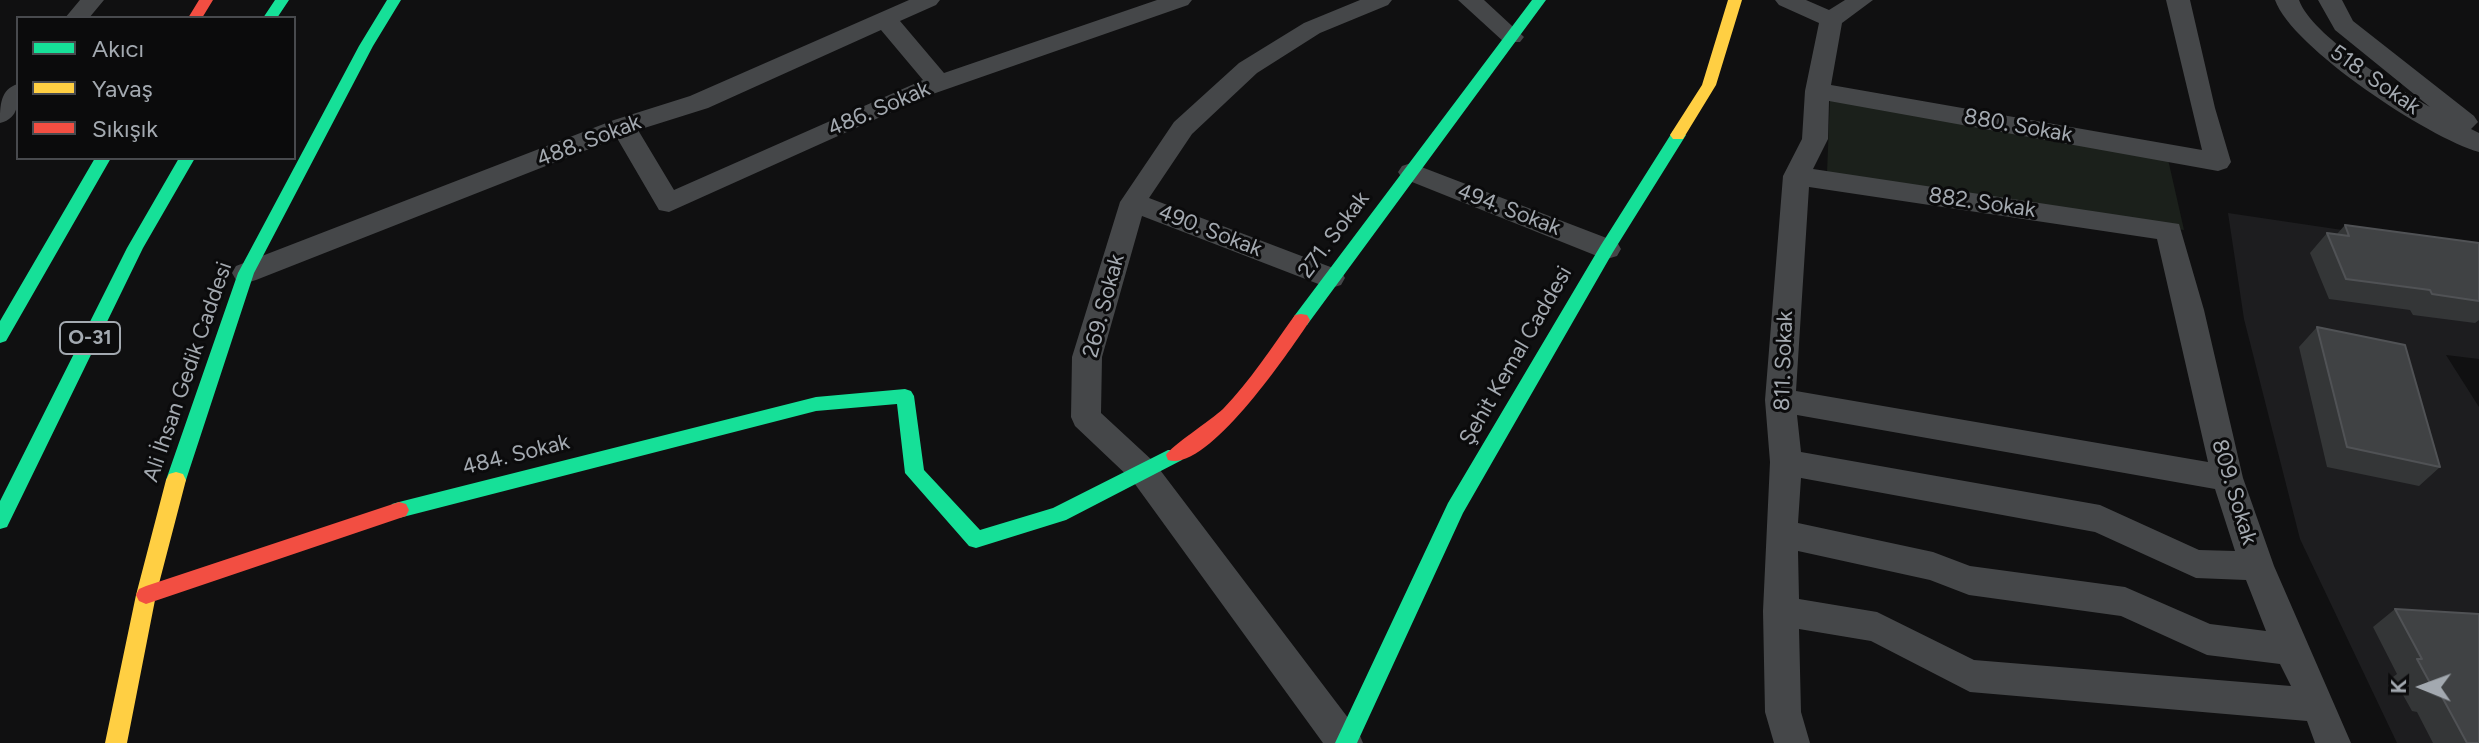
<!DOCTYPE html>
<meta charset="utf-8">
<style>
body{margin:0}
#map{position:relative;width:2479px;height:743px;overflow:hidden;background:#101011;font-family:Figtree,sans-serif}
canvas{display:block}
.legend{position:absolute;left:16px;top:16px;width:280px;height:144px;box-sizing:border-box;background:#0b0b0c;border:2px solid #484a4e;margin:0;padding:10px 14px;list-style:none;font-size:24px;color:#a3a9b0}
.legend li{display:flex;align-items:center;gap:16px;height:40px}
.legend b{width:40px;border:2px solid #484a4e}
.north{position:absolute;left:2383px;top:647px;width:80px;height:80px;-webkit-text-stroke:6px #0b0b0c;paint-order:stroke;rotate:271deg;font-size:22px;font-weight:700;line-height:32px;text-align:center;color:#a3a9b0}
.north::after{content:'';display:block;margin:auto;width:28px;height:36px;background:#a3a9b0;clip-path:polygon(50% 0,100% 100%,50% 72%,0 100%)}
</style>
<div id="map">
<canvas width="2479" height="743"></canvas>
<ul class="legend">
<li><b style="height:10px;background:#16e098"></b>Akıcı</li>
<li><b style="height:10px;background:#ffcf43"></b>Yavaş</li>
<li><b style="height:10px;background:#f24e42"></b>Sıkışık</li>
</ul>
<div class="north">K</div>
</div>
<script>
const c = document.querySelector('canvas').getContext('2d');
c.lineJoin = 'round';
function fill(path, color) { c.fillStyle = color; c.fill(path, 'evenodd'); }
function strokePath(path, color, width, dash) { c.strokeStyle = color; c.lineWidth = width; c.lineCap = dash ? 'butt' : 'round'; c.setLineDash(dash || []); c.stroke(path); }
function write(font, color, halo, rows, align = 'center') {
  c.font = font + ' Figtree,sans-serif'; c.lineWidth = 6; c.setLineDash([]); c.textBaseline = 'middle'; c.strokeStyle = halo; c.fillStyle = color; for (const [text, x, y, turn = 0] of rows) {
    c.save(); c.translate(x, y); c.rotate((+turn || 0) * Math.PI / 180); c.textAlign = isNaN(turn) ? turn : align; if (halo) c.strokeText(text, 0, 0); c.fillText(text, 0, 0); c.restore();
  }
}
const built = new Path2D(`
 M 2228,213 L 2470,249 L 2479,265 L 2479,359 L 2446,355 L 2479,407 L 2479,743 L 2397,743 L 2300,539 L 2244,319 Z`);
const green = new Path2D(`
 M 1830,99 L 2167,155 L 2184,230 L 1827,174 Z`);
const street = new Path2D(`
 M 80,0 L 104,0 L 89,18 L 65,18 Z
 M 909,0 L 940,0 L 936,5 L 900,21 L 944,73 L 1157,0 L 1192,0 L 1188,5 L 927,96 L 669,212 L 659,210 L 617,138 L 256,280 L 246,283 L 236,280 L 232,273 L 236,266 L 614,120 L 690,96 ZM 881,30 L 923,80 L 674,190 L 638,130 L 708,108 Z
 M 1360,0 L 1392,0 L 1388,5 L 1320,33 L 1257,73 L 1192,134 L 1149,198 L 1341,271 L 1345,278 L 1341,285 L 1331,288 L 1321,285 L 1142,216 L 1102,357 L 1101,413 L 1154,462 L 1358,731 L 1363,743 L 1323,743 L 1132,480 L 1075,426 L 1071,417 L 1072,357 L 1120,202 L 1174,122 L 1239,63 L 1304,23 Z
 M 1458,0 L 1484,0 L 1524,37 L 1520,42 L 1504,42 Z
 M 1775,0 L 1806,0 L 1829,10 L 1845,0 L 1873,0 L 1842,23 L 1831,85 L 2202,150 L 2166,0 L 2190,0 L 2215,108 L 2231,162 L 2227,168 L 2218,171 L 1829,101 L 1828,139 L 1813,169 L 2179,224 L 2204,310 L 2243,478 L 2274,566 L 2351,743 L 2315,743 L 2307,721 L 1970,692 L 1871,641 L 1799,629 L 1801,712 L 1810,743 L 1774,743 L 1765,712 L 1763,611 L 1770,462 L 1765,400 L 1783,176 L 1802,139 L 1805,91 L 1819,23 L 1779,5 ZM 1809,187 L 2157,239 L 2208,462 L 1796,391 ZM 1797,415 L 2215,489 L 2235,551 L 2199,550 L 2100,505 L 1801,452 ZM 1801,478 L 2095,532 L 2196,578 L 2246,580 L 2266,631 L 2210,624 L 2125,587 L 1970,566 L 1933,552 L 1798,523 ZM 1798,551 L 1930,580 L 1969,595 L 2121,616 L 2207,655 L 2280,664 L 2291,686 L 1974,660 L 1877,612 L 1799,599 Z
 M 2275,0 L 2299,0 C 2311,35 2397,88 2430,107 L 2335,30 L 2318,0 L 2342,0 L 2353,21 L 2474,116 L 2478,122 L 2471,129 L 2479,133 L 2479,152 C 2429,138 2292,48 2275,0 Z
 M 18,84 C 18,102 20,118 0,123 C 0,106 0,89 18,84 Z
 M 1411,163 L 1617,242 L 1621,249 L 1617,256 L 1607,259 L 1597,256 L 1402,178 L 1398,172 L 1402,166 Z`);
const fast = new Path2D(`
 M 275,0 L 289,0 L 277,18 L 263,18 Z
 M 387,0 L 401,0 L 373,46 L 254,273 L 186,480 L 183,486 L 176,488 L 169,486 L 166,480 L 238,273 L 359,46 Z
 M 1532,0 L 1546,0 L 1307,325 L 1295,325 L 1292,320 L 1295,315 Z
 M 1678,130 L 1686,135 L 1613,252 L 1463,513 L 1357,743 L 1335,743 L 1448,503 L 1601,245 L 1673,131 Z
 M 95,158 L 111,158 L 6,341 L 0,343 L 0,321 Z
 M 179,158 L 195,158 L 143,248 L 7,527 L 0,529 L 0,501 L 127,248 Z
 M 905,389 L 911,391 L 914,396 L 924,470 L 980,530 L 1053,508 L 1168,450 L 1182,450 L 1184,455 L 1182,460 L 1066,520 L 976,548 L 969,546 L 905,473 L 897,404 L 816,411 L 399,518 L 392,516 L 389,510 L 392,504 L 399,502 L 816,397 Z`);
const slow = new Path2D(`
 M 1728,0 L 1742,0 L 1716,85 L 1683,139 L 1673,139 L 1670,135 L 1702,85 Z
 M 176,472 L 183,474 L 186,480 L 156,595 L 127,743 L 105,743 L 136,595 L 166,480 L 169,474 Z`);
const jam = new Path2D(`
 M 199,0 L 213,0 L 202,18 L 188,18 Z
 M 1301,314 L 1307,315 L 1310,320 L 1307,325 C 1288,353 1207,473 1168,460 L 1166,455 C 1170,447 1211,420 1223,409 C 1250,381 1272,347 1295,315 Z
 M 399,502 L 406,504 L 409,510 L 406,516 L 146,604 L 139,601 L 136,595 L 139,589 L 146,586 Z`);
const wall = new Path2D(`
 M 2345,225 L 2479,243 L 2479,320 L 2475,323 L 2413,315 L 2410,310 L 2329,299 L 2310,253 L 2327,233 L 2337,234 Z
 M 2317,327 L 2440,467 L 2419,486 L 2327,467 L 2299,347 Z
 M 2395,609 L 2479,743 L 2433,743 L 2417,712 L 2412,711 L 2393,677 L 2397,674 L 2373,627 Z`);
const building = new Path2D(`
 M 2345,225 L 2479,243 L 2479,301 L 2432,294 L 2430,290 L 2346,279 L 2327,233 L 2349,236 Z
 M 2317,327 L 2405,345 L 2440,467 L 2347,447 Z
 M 2395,609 L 2479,614 L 2479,743 L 2467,743 L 2441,695 L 2436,694 L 2417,659 L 2422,659 Z`);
const shields = [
 [90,338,60]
];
const shieldNames = [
 ["O-31",90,338]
];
const streetNames = [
 ["518. Sokak",2375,80,35],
 ["486. Sokak",879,109,-23],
 ["880. Sokak",2018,126,10],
 ["488. Sokak",589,141,-21],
 ["882. Sokak",1982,203,8],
 ["494. Sokak",1509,210,21],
 ["490. Sokak",1210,231,21],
 ["271. Sokak",1334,235,-53],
 ["269. Sokak",1104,306,-75],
 ["Şehit Kemal Caddesi",1516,356,-60],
 ["811. Sokak",1784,361,-88],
 ["Ali İhsan Gedik Caddesi",188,372,-71],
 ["484. Sokak",516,455,-14],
 ["809. Sokak",2234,492,73]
];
fill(built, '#1d1d1f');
fill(green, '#1b201b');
fill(street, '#454749');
fill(fast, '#16e098');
fill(slow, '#ffcf43');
fill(jam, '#f24e42');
fill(wall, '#343637');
fill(building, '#404244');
strokePath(building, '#505255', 2);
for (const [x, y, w] of shields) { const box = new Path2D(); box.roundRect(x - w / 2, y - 16, w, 32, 6); c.fillStyle = '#0b0b0c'; c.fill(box); strokePath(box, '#a3a9b0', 2); }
write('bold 20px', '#a3a9b0', null, shieldNames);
write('22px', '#a3a9b0', '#0b0b0c', streetNames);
</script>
